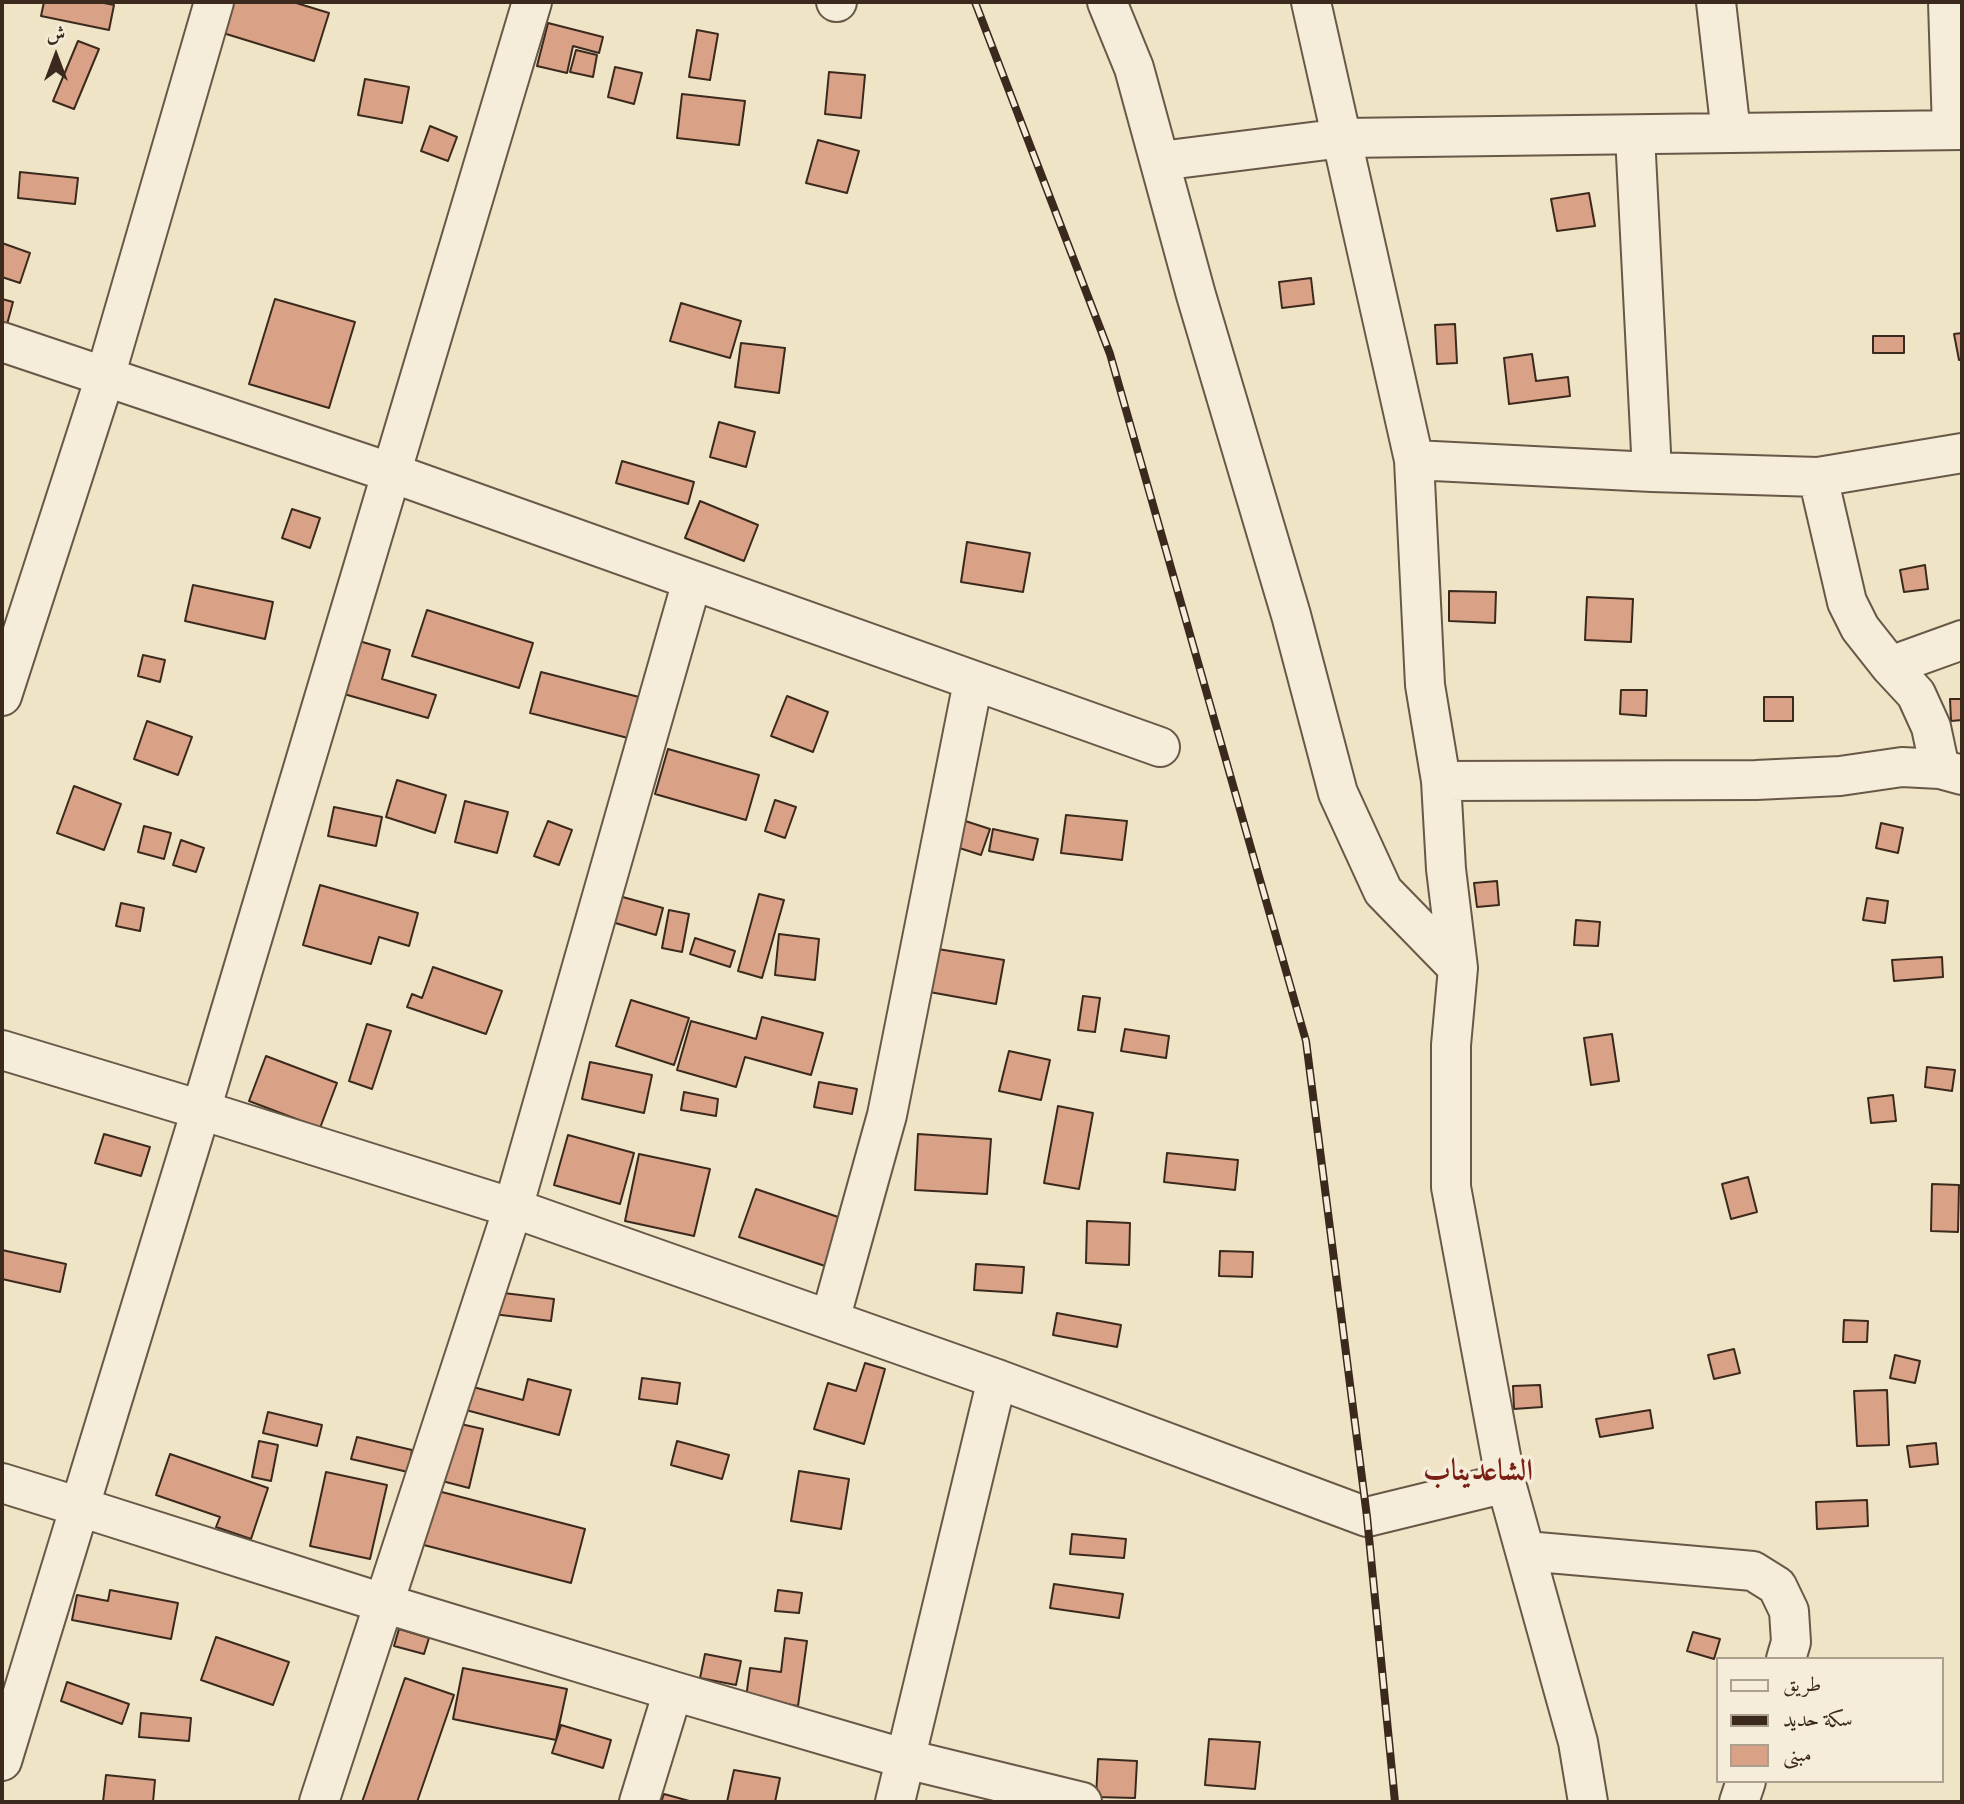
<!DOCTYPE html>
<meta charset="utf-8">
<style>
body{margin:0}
#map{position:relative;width:1964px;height:1804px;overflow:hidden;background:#efe4c5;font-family:"IM FELL English",Amiri,serif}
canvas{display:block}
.frame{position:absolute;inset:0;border:4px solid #3b291d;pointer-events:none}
.legend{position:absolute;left:1716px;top:1657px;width:228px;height:126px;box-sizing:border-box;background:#f5edd9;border:2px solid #ab9f8e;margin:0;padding:9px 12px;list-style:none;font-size:21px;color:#3b291d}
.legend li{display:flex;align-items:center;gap:14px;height:35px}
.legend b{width:35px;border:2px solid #ab9f8e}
.north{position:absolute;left:21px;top:21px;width:70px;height:70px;-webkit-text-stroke:5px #f5edd9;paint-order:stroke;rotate:0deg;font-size:19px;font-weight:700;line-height:28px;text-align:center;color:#3b291d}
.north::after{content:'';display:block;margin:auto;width:24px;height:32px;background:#3b291d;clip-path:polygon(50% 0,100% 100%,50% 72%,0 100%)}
</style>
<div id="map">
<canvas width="1964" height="1804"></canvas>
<div class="frame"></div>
<ul class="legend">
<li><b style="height:9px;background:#f5edd9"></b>طريق</li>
<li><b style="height:9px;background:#3b291d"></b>سكة حديد</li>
<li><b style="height:19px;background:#d9a287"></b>مبنى</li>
</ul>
<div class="north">ش</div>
</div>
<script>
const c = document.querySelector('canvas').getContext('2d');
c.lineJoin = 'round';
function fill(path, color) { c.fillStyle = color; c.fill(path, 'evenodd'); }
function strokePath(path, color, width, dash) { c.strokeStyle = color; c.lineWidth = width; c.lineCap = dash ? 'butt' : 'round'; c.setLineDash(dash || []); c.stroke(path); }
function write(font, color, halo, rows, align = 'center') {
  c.font = font + ' "IM FELL English",Amiri,serif'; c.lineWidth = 7; c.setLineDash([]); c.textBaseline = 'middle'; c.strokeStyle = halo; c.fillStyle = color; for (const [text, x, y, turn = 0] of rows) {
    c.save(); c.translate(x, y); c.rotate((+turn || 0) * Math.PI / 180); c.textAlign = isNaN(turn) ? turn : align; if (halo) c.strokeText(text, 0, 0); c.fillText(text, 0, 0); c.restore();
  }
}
const building = new Path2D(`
 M 44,2 L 99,2 L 114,5 L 109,30 L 41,16 Z
 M 233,2 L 293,2 L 329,13 L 314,61 L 223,33 Z
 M 548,23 L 603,37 L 599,53 L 573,46 L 567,73 L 537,66 Z
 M 697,30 L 718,34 L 710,80 L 689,77 Z
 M 78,41 L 99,49 L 74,109 L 53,101 Z
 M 576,50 L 597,55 L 593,77 L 570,72 Z
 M 615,67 L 642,73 L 634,104 L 608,97 Z
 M 829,72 L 865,75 L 861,118 L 825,114 Z
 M 365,79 L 409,87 L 402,123 L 358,115 Z
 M 682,94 L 745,101 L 739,145 L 677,138 Z
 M 430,126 L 457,137 L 448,161 L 421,151 Z
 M 818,140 L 859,151 L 847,193 L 806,183 Z
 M 20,172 L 78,178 L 75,204 L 18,198 Z
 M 1589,193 L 1595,226 L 1557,231 L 1551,199 Z
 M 2,243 L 30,253 L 20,283 L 2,277 Z
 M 1311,278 L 1314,304 L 1282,308 L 1279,282 Z
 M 2,299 L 13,302 L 6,328 L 2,326 Z
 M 275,299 L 355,322 L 329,408 L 249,384 Z
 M 681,303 L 741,321 L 730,358 L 670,341 Z
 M 1455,324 L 1457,363 L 1437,364 L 1435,325 Z
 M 1962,333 L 1962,359 L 1959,360 L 1954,334 Z
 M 1873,336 L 1904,336 L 1904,353 L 1873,353 Z
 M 741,343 L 785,348 L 779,393 L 735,387 Z
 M 1532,354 L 1536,381 L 1568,377 L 1570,396 L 1509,404 L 1504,358 Z
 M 719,422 L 755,432 L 746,467 L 710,457 Z
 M 622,461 L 694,482 L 688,504 L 616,483 Z
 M 700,501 L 758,525 L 744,561 L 685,538 Z
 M 292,509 L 320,518 L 310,548 L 282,538 Z
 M 967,542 L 1030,553 L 1023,592 L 961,582 Z
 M 1925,565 L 1928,589 L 1904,592 L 1900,570 Z
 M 193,585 L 273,602 L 265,639 L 185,621 Z
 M 1449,591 L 1496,592 L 1495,623 L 1449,621 Z
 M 1587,597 L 1633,599 L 1631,642 L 1585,640 Z
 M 427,610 L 533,643 L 519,688 L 412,656 Z
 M 359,641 L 390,650 L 382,679 L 436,695 L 428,718 L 344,694 Z
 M 143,655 L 165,660 L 160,682 L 138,676 Z
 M 541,672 L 639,697 L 628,738 L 530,713 Z
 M 1621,690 L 1647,690 L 1646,716 L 1620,714 Z
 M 787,696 L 828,712 L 813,752 L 771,736 Z
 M 1764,697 L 1793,697 L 1793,721 L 1764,721 Z
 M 1950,699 L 1962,699 L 1962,720 L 1951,721 Z
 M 147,721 L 192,737 L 178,775 L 134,759 Z
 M 668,749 L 759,775 L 746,820 L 655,794 Z
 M 397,780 L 446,795 L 435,833 L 386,817 Z
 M 74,786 L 121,804 L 104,850 L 57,833 Z
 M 775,800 L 796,807 L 785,838 L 765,831 Z
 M 465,801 L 508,812 L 497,853 L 455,842 Z
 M 334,807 L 382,817 L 376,846 L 328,836 Z
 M 1066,815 L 1127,821 L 1122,860 L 1061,853 Z
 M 956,818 L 990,829 L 981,855 L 947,844 Z
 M 548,821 L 572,830 L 559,865 L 534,856 Z
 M 1881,823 L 1903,828 L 1898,853 L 1876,848 Z
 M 144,826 L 171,833 L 164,859 L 138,852 Z
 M 993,829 L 1038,839 L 1033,860 L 989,851 Z
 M 181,840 L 204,848 L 196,872 L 173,865 Z
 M 1497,881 L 1499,905 L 1477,907 L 1474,883 Z
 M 320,885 L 418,913 L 409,946 L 379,937 L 371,964 L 303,945 Z
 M 759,894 L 784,900 L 762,978 L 738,971 Z
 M 619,896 L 663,908 L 656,935 L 612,922 Z
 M 1867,898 L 1888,901 L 1885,923 L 1863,920 Z
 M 121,903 L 144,908 L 140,931 L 116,926 Z
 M 669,910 L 689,914 L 682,952 L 662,948 Z
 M 1576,920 L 1600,922 L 1598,946 L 1574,945 Z
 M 779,934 L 819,939 L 815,980 L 775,975 Z
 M 695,938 L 735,951 L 730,967 L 690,954 Z
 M 932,948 L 1004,960 L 996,1004 L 924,991 Z
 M 1942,957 L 1943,977 L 1894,981 L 1892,960 Z
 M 433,967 L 502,991 L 486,1034 L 407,1007 L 412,994 L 422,998 Z
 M 1083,996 L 1100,998 L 1095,1032 L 1078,1030 Z
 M 631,1000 L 689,1018 L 674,1065 L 616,1046 Z
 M 762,1017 L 823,1033 L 811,1075 L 745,1057 L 736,1087 L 677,1070 L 691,1021 L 756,1039 Z
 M 367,1024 L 391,1031 L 372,1089 L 349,1081 Z
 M 1125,1029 L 1169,1036 L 1166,1058 L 1121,1051 Z
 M 1612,1034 L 1619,1081 L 1591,1085 L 1584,1038 Z
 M 1009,1051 L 1050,1060 L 1041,1100 L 999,1091 Z
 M 266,1056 L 337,1083 L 320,1128 L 249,1101 Z
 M 590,1062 L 652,1075 L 644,1113 L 582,1099 Z
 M 1927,1067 L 1955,1070 L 1952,1091 L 1925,1087 Z
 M 819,1082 L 857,1089 L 852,1114 L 814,1107 Z
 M 684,1092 L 718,1099 L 716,1116 L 681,1110 Z
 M 1893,1095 L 1896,1121 L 1871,1123 L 1868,1098 Z
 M 1058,1106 L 1093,1113 L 1079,1189 L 1044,1183 Z
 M 104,1134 L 150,1147 L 141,1176 L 95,1163 Z
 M 918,1134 L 991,1139 L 987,1194 L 915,1190 Z
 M 568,1135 L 634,1153 L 620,1204 L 554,1185 Z
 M 1167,1153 L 1238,1160 L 1235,1190 L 1164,1182 Z
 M 639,1154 L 710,1169 L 694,1236 L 625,1221 Z
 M 1748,1177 L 1757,1212 L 1731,1219 L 1722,1184 Z
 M 1932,1184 L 1959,1185 L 1958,1232 L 1931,1231 Z
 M 756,1189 L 841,1218 L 825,1266 L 739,1237 Z
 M 1087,1221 L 1130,1223 L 1129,1265 L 1086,1263 Z
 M 2,1250 L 66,1264 L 60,1292 L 2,1279 Z
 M 1220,1251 L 1253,1252 L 1252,1277 L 1219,1276 Z
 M 976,1264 L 1024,1267 L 1022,1293 L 974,1290 Z
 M 495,1292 L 554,1299 L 551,1321 L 493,1314 Z
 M 1057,1313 L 1121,1325 L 1117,1347 L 1053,1335 Z
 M 1844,1320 L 1868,1321 L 1867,1342 L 1843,1342 Z
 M 1734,1349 L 1740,1373 L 1714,1379 L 1708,1355 Z
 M 1895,1355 L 1920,1361 L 1915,1383 L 1890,1378 Z
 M 865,1363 L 885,1369 L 864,1444 L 814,1429 L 828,1383 L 856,1391 Z
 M 642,1378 L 680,1383 L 677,1404 L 639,1399 Z
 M 528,1379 L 571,1390 L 559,1435 L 466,1410 L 473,1387 L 523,1400 Z
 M 1540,1385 L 1542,1407 L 1514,1409 L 1513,1386 Z
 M 1887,1390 L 1889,1445 L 1857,1446 L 1854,1391 Z
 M 1650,1410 L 1653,1428 L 1600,1437 L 1596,1419 Z
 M 268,1412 L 322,1425 L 317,1446 L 263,1433 Z
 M 456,1423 L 483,1429 L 469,1488 L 442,1481 Z
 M 357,1437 L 412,1450 L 408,1472 L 351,1459 Z
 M 259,1441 L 278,1445 L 271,1481 L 252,1477 Z
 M 677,1441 L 729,1455 L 722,1479 L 671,1465 Z
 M 1936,1443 L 1938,1464 L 1910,1467 L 1907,1446 Z
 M 170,1454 L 268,1488 L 251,1539 L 216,1527 L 220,1517 L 156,1495 Z
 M 799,1471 L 849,1479 L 841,1529 L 791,1521 Z
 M 326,1472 L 387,1485 L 370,1559 L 310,1546 Z
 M 434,1490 L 585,1529 L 571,1583 L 420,1544 Z
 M 1867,1500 L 1868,1526 L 1817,1529 L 1816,1502 Z
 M 1072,1534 L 1126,1539 L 1124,1558 L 1070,1554 Z
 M 1054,1584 L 1123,1594 L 1119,1618 L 1050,1608 Z
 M 110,1590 L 178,1603 L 171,1639 L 72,1620 L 77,1595 L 108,1601 Z
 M 778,1590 L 802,1593 L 799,1613 L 775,1611 Z
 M 399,1629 L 429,1638 L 424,1654 L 394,1646 Z
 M 1693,1632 L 1720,1639 L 1714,1659 L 1687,1651 Z
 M 216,1637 L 289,1662 L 273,1705 L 201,1680 Z
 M 785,1638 L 807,1641 L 798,1706 L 746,1698 L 750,1668 L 781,1672 Z
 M 705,1654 L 741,1661 L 736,1685 L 700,1678 Z
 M 463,1668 L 567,1689 L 556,1740 L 453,1719 Z
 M 405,1678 L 454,1695 L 417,1802 L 362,1802 Z
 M 67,1682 L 129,1704 L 122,1724 L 61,1701 Z
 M 141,1713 L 191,1718 L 189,1741 L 139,1737 Z
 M 561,1725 L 611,1740 L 603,1768 L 552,1753 Z
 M 1209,1739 L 1260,1742 L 1255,1789 L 1205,1785 Z
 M 1098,1759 L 1137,1761 L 1135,1798 L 1096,1797 Z
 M 734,1770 L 780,1778 L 775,1802 L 727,1802 Z
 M 106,1775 L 155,1780 L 153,1802 L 103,1802 Z
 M 664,1794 L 693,1802 L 661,1802 Z`);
const minor = new Path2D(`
 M 836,2 L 837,2
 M 1107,2 L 1134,68 L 1196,295 L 1291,615 L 1338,793 L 1383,891 L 1458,968
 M 1311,2 L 1414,460 L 1425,685 L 1441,781 L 1446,869 L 1458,968 L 1451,1045 L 1451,1187 L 1506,1483 L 1578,1742 L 1588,1802
 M 1716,2 L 1731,133
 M 1948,2 L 1952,130
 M 1635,135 L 1652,472
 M 1160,161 L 1343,138 L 1962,130
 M 2,342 L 392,473 L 1160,747
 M 1414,460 L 1652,472 L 1818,477 L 1962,453
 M 1818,477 L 1847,602 L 1860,628 L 1890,666 L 1916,694 L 1931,727 L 1940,769
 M 1890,666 L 1962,640
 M 2,696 L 105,377 L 214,2
 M 1441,781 L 1756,780 L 1840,776 L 1902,767 L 1940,769 L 1962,775
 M 2,1050 L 201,1110 L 513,1208 L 997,1379 L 1367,1517 L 1506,1483
 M 830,1320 L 887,1115 L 973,682
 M 2,1483 L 80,1507 L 383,1603 L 673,1691 L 906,1759 L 1082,1802
 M 1526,1551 L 1753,1571 L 1777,1586 L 1789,1611 L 1791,1642 L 1786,1659
 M 2,1761 L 201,1110 L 532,2
 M 319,1802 L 513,1208 L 692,581
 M 639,1802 L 673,1691
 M 895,1802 L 997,1379
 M 1739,1802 L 1746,1781`);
const rail = new Path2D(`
 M 975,2 L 1110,354 L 1306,1041 L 1367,1517 L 1395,1802`);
const neighbourhoodNames = [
 ["الشاعديناب",1478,1474]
];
fill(building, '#d9a287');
strokePath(building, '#3b291d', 2);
strokePath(minor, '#685847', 42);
strokePath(minor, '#f5edd9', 38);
strokePath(rail, '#3b291d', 8);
strokePath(rail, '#f5edd9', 5, [16]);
write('bold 30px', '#7a1f14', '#f5edd9', neighbourhoodNames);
</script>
